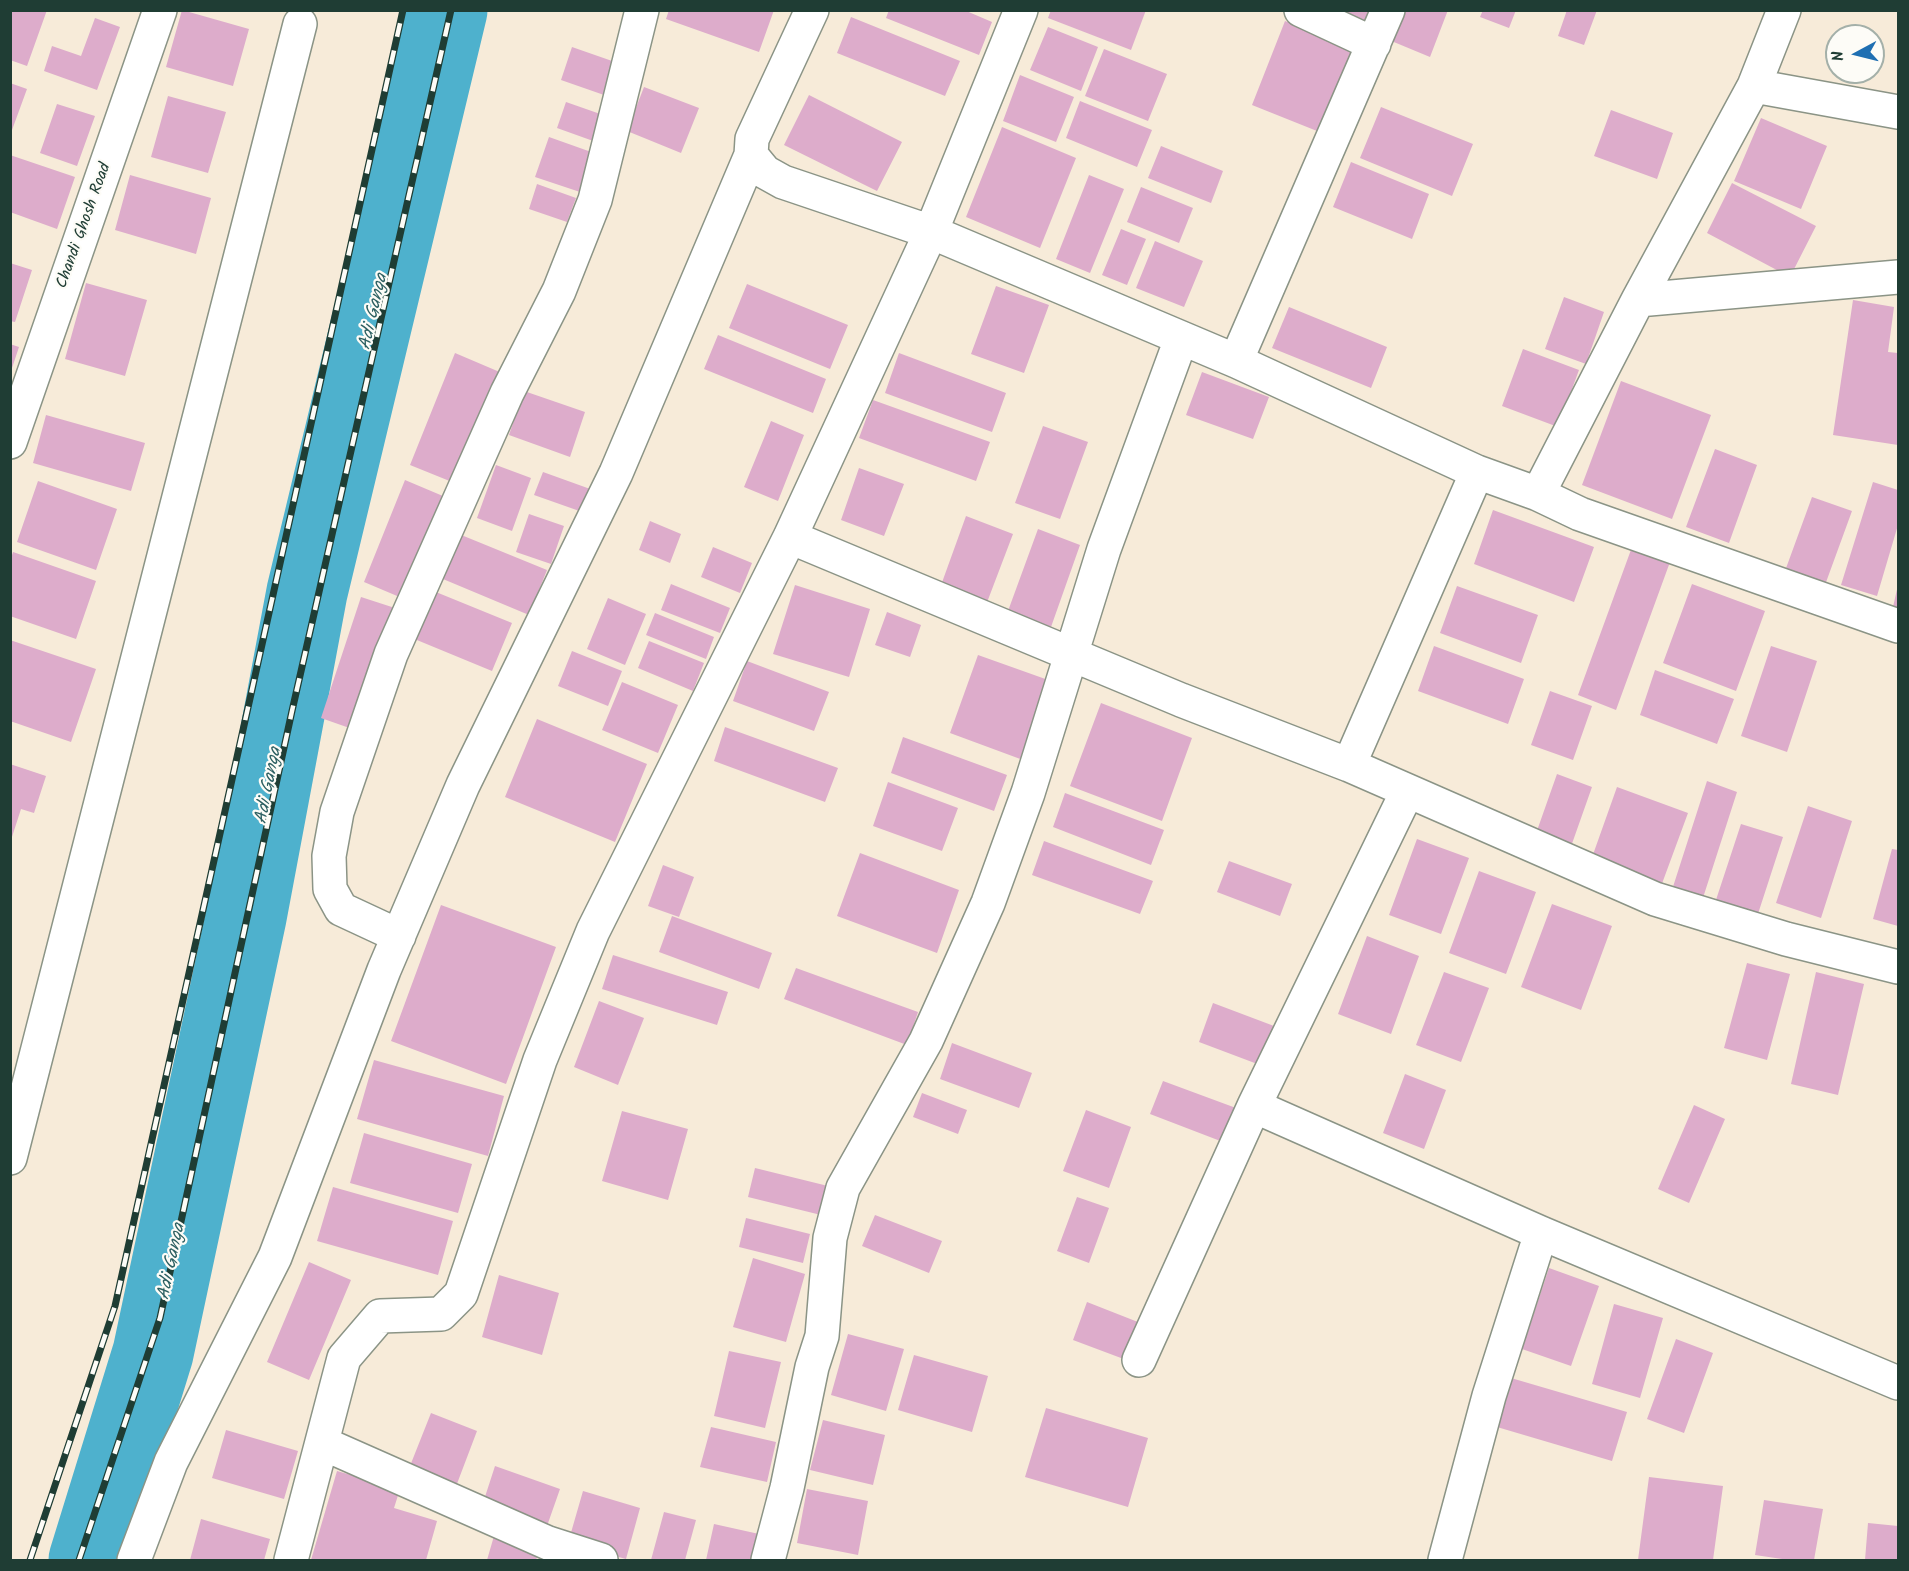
<!DOCTYPE html>
<style>
body{margin:0}
#map{position:relative;width:1909px;height:1571px;overflow:hidden;background:#f7ebd9;font-family:Kalam,sans-serif}
canvas{display:block}
.frame{position:absolute;inset:0;border:12px solid #1f3d34;pointer-events:none}
.north{position:absolute;left:1825px;top:24px;width:60px;height:60px;box-sizing:border-box;background:#fdfcf7;border:2px solid #a4b0a9;border-radius:50%;rotate:263deg;font-size:16px;font-weight:700;line-height:24px;text-align:center;color:#1f3d34}
.north::after{content:'';display:block;margin:auto;width:21px;height:27px;background:#1f6fb2;clip-path:polygon(50% 0,100% 100%,50% 72%,0 100%)}
</style>
<div id="map">
<canvas width="1909" height="1571"></canvas>
<div class="frame"></div>
<div class="north">N</div>
</div>
<script>
const c = document.querySelector('canvas').getContext('2d');
c.lineJoin = 'round';
function strokePath(path, color, width, dash) { c.strokeStyle = color; c.lineWidth = width; c.lineCap = dash ? 'butt' : 'round'; c.setLineDash(dash || []); c.stroke(path); }
function fill(path, color) { c.fillStyle = color; c.fill(path, 'evenodd'); }
function write(font, color, halo, rows, align = 'center') {
  c.font = font + ' Kalam,sans-serif'; c.lineWidth = 4.5; c.setLineDash([]); c.textBaseline = 'middle'; c.strokeStyle = halo; c.fillStyle = color; for (const [text, x, y, turn = 0] of rows) {
    c.save(); c.translate(x, y); c.rotate((+turn || 0) * Math.PI / 180); c.textAlign = isNaN(turn) ? turn : align; if (halo) c.strokeText(text, 0, 0); c.fillText(text, 0, 0); c.restore();
  }
}
const river = new Path2D(`
 M 89,1560 L 153,1353 L 246,917 L 307,592 L 447,10`);
const building = new Path2D(`
 M 10,10 L 47,10 L 27,66 L 10,60 Z
 M 182,10 L 249,29 L 233,86 L 166,67 Z
 M 669,10 L 774,10 L 759,52 L 666,19 Z
 M 889,10 L 964,10 L 992,22 L 979,55 L 886,18 Z
 M 1051,10 L 1146,10 L 1131,50 L 1048,18 Z
 M 1324,10 L 1381,10 L 1373,30 Z
 M 1400,10 L 1448,10 L 1430,57 L 1389,40 Z
 M 1483,10 L 1516,10 L 1509,28 L 1480,17 Z
 M 1567,10 L 1597,10 L 1584,45 L 1558,36 Z
 M 851,17 L 960,61 L 945,96 L 837,53 Z
 M 95,18 L 120,27 L 97,90 L 44,71 L 52,46 L 81,56 Z
 M 1285,21 L 1355,49 L 1322,133 L 1252,105 Z
 M 1048,27 L 1098,47 L 1081,91 L 1030,70 Z
 M 572,47 L 615,62 L 604,95 L 561,80 Z
 M 1104,49 L 1167,74 L 1148,121 L 1085,96 Z
 M 1020,75 L 1074,97 L 1056,142 L 1003,121 Z
 M 10,83 L 27,89 L 12,130 L 10,129 Z
 M 644,87 L 699,108 L 681,153 L 627,131 Z
 M 809,95 L 902,142 L 877,191 L 784,145 Z
 M 168,96 L 226,112 L 208,173 L 151,157 Z
 M 1080,101 L 1152,130 L 1137,167 L 1066,138 Z
 M 566,102 L 606,116 L 596,142 L 557,128 Z
 M 57,104 L 95,116 L 77,166 L 40,153 Z
 M 1381,107 L 1473,144 L 1452,196 L 1360,158 Z
 M 1611,110 L 1673,133 L 1657,179 L 1594,156 Z
 M 1761,118 L 1827,146 L 1801,209 L 1734,181 Z
 M 1002,127 L 1076,158 L 1040,248 L 966,217 Z
 M 549,137 L 594,153 L 580,192 L 535,177 Z
 M 1161,146 L 1223,171 L 1211,203 L 1148,178 Z
 M 10,155 L 75,177 L 57,229 L 10,212 Z
 M 1351,162 L 1429,194 L 1412,239 L 1333,207 Z
 M 130,175 L 211,198 L 196,254 L 115,230 Z
 M 1089,175 L 1124,189 L 1090,273 L 1056,259 Z
 M 1732,183 L 1816,226 L 1790,277 L 1707,233 Z
 M 537,184 L 576,198 L 567,222 L 529,209 Z
 M 1141,187 L 1193,208 L 1179,243 L 1127,222 Z
 M 1121,229 L 1146,239 L 1127,285 L 1102,275 Z
 M 1155,241 L 1203,261 L 1184,307 L 1136,288 Z
 M 10,263 L 32,270 L 15,322 L 10,321 Z
 M 86,283 L 147,300 L 125,376 L 65,359 Z
 M 747,284 L 848,325 L 830,369 L 729,328 Z
 M 996,286 L 1049,305 L 1024,373 L 971,354 Z
 M 1564,297 L 1604,312 L 1586,364 L 1545,349 Z
 M 1853,300 L 1894,307 L 1888,352 L 1898,353 L 1898,445 L 1833,435 Z
 M 1289,307 L 1387,347 L 1371,388 L 1272,348 Z
 M 718,335 L 826,379 L 813,413 L 704,369 Z
 M 10,344 L 19,347 L 11,371 L 10,371 Z
 M 1523,349 L 1579,370 L 1558,427 L 1502,406 Z
 M 455,353 L 502,373 L 457,484 L 410,465 Z
 M 899,353 L 1006,393 L 992,432 L 885,393 Z
 M 1202,372 L 1269,397 L 1253,439 L 1186,415 Z
 M 1621,381 L 1711,415 L 1672,519 L 1582,485 Z
 M 524,391 L 585,412 L 570,457 L 509,435 Z
 M 873,400 L 990,442 L 976,481 L 859,438 Z
 M 46,415 L 145,443 L 131,491 L 33,463 Z
 M 771,421 L 804,435 L 778,501 L 744,487 Z
 M 1043,426 L 1088,442 L 1060,519 L 1015,503 Z
 M 1715,449 L 1757,465 L 1729,543 L 1686,527 Z
 M 496,465 L 531,478 L 512,531 L 477,518 Z
 M 859,468 L 904,484 L 884,536 L 841,520 Z
 M 543,472 L 593,490 L 585,513 L 534,495 Z
 M 405,480 L 450,499 L 409,601 L 364,582 Z
 M 38,481 L 117,509 L 96,570 L 17,542 Z
 M 1873,482 L 1898,490 L 1898,525 L 1877,596 L 1841,585 Z
 M 1812,497 L 1852,511 L 1825,585 L 1785,571 Z
 M 1493,510 L 1594,547 L 1574,602 L 1474,564 Z
 M 529,514 L 564,526 L 551,564 L 516,552 Z
 M 966,516 L 1013,534 L 986,605 L 940,588 Z
 M 650,521 L 681,534 L 670,563 L 639,550 Z
 M 1038,529 L 1080,545 L 1051,627 L 1008,611 Z
 M 449,530 L 547,570 L 529,615 L 431,574 Z
 M 713,547 L 752,563 L 740,593 L 701,577 Z
 M 1632,547 L 1670,562 L 1616,710 L 1578,695 Z
 M 13,552 L 96,581 L 76,639 L 10,616 L 10,561 Z
 M 671,584 L 730,608 L 720,633 L 661,610 Z
 M 1692,584 L 1765,611 L 1736,691 L 1663,663 Z
 M 795,585 L 870,609 L 849,677 L 773,654 Z
 M 1898,585 L 1898,622 L 1890,620 Z
 M 1457,586 L 1538,615 L 1521,663 L 1440,633 Z
 M 431,590 L 512,623 L 492,671 L 412,638 Z
 M 361,597 L 398,609 L 358,731 L 321,718 Z
 M 608,598 L 646,614 L 625,665 L 587,649 Z
 M 887,612 L 921,625 L 910,657 L 875,645 Z
 M 655,613 L 714,637 L 706,659 L 646,635 Z
 M 10,640 L 96,669 L 71,742 L 10,721 Z
 M 649,641 L 704,663 L 693,691 L 638,668 Z
 M 1434,646 L 1524,679 L 1508,724 L 1418,691 Z
 M 1771,646 L 1817,661 L 1787,752 L 1741,736 Z
 M 572,651 L 622,671 L 608,706 L 558,686 Z
 M 978,655 L 1051,681 L 1023,760 L 950,733 Z
 M 747,661 L 829,692 L 814,731 L 733,701 Z
 M 1655,670 L 1734,699 L 1717,744 L 1640,715 Z
 M 622,682 L 678,705 L 658,753 L 602,730 Z
 M 1550,691 L 1592,706 L 1573,760 L 1531,745 Z
 M 1101,703 L 1192,738 L 1162,821 L 1070,786 Z
 M 537,719 L 647,764 L 615,842 L 505,797 Z
 M 725,727 L 838,768 L 825,802 L 714,761 Z
 M 903,737 L 1007,775 L 994,811 L 891,773 Z
 M 10,764 L 46,776 L 34,813 L 21,809 L 11,840 Z
 M 1557,774 L 1592,787 L 1568,855 L 1533,842 Z
 M 1707,781 L 1737,792 L 1701,904 L 1671,893 Z
 M 888,782 L 958,808 L 942,851 L 873,826 Z
 M 1617,787 L 1688,813 L 1660,889 L 1590,863 Z
 M 1065,793 L 1164,830 L 1151,865 L 1053,827 Z
 M 1808,806 L 1852,821 L 1821,918 L 1776,903 Z
 M 1741,824 L 1783,837 L 1755,923 L 1713,909 Z
 M 1417,839 L 1469,858 L 1441,934 L 1389,915 Z
 M 1044,841 L 1153,881 L 1140,914 L 1032,875 Z
 M 1892,849 L 1898,850 L 1898,926 L 1873,919 Z
 M 860,853 L 959,890 L 937,953 L 837,916 Z
 M 1229,861 L 1292,884 L 1280,916 L 1217,892 Z
 M 663,865 L 694,877 L 679,917 L 648,906 Z
 M 1479,871 L 1536,892 L 1506,974 L 1449,953 Z
 M 1552,904 L 1612,926 L 1581,1010 L 1521,987 Z
 M 441,905 L 556,947 L 506,1084 L 391,1041 Z
 M 672,916 L 772,953 L 759,989 L 659,952 Z
 M 1367,936 L 1419,956 L 1391,1034 L 1338,1014 Z
 M 613,955 L 728,992 L 717,1025 L 602,989 Z
 M 1747,963 L 1790,974 L 1767,1060 L 1724,1048 Z
 M 796,968 L 918,1012 L 907,1045 L 784,999 Z
 M 1444,972 L 1489,988 L 1461,1062 L 1416,1045 Z
 M 1816,972 L 1864,984 L 1838,1095 L 1791,1084 Z
 M 599,1001 L 644,1018 L 618,1085 L 574,1067 Z
 M 1213,1003 L 1274,1026 L 1260,1065 L 1199,1042 Z
 M 952,1043 L 1032,1073 L 1019,1108 L 940,1079 Z
 M 374,1060 L 504,1096 L 488,1156 L 357,1119 Z
 M 1405,1074 L 1446,1090 L 1424,1149 L 1383,1133 Z
 M 1163,1081 L 1236,1108 L 1223,1142 L 1150,1114 Z
 M 922,1093 L 967,1110 L 958,1134 L 913,1117 Z
 M 1694,1105 L 1725,1119 L 1689,1203 L 1658,1189 Z
 M 1086,1110 L 1131,1127 L 1109,1188 L 1063,1171 Z
 M 622,1111 L 688,1129 L 668,1200 L 602,1181 Z
 M 364,1133 L 472,1164 L 458,1213 L 350,1183 Z
 M 755,1168 L 828,1186 L 821,1215 L 748,1197 Z
 M 333,1187 L 453,1221 L 438,1275 L 317,1241 Z
 M 1077,1197 L 1109,1208 L 1089,1263 L 1057,1251 Z
 M 875,1215 L 942,1241 L 929,1273 L 862,1246 Z
 M 746,1218 L 810,1234 L 803,1263 L 739,1247 Z
 M 753,1258 L 805,1274 L 786,1342 L 733,1327 Z
 M 309,1262 L 351,1280 L 309,1380 L 267,1362 Z
 M 1549,1268 L 1599,1286 L 1571,1366 L 1522,1349 Z
 M 499,1275 L 559,1293 L 542,1355 L 482,1337 Z
 M 1087,1302 L 1143,1324 L 1129,1361 L 1073,1340 Z
 M 1614,1304 L 1663,1318 L 1640,1398 L 1592,1384 Z
 M 848,1334 L 904,1349 L 886,1411 L 831,1395 Z
 M 1676,1339 L 1713,1353 L 1684,1433 L 1647,1419 Z
 M 729,1351 L 781,1362 L 765,1428 L 714,1416 Z
 M 914,1355 L 988,1376 L 972,1432 L 898,1410 Z
 M 1511,1378 L 1627,1412 L 1612,1461 L 1497,1427 Z
 M 1046,1408 L 1148,1438 L 1128,1507 L 1025,1477 Z
 M 431,1413 L 477,1431 L 455,1489 L 408,1471 Z
 M 823,1420 L 885,1435 L 873,1485 L 810,1470 Z
 M 711,1427 L 776,1442 L 767,1482 L 700,1467 Z
 M 226,1430 L 298,1451 L 284,1499 L 212,1478 Z
 M 495,1466 L 560,1489 L 547,1526 L 483,1503 Z
 M 337,1471 L 400,1489 L 394,1508 L 437,1521 L 426,1560 L 311,1560 Z
 M 1649,1477 L 1723,1486 L 1713,1560 L 1638,1560 Z
 M 807,1489 L 868,1501 L 858,1555 L 797,1543 Z
 M 583,1491 L 640,1508 L 626,1559 L 568,1543 Z
 M 1764,1500 L 1823,1509 L 1814,1560 L 1789,1560 L 1755,1555 Z
 M 664,1512 L 696,1520 L 685,1560 L 651,1560 Z
 M 201,1519 L 270,1539 L 264,1560 L 190,1560 Z
 M 1868,1523 L 1898,1526 L 1898,1560 L 1865,1560 Z
 M 714,1524 L 759,1534 L 754,1560 L 706,1560 Z
 M 494,1536 L 540,1549 L 536,1560 L 487,1560 Z`);
const minor = new Path2D(`
 M 1021,10 L 931,232 L 1236,361 L 1477,472 L 1538,494 L 1580,514 L 1898,626
 M 1301,10 L 1374,44
 M 1754,86 L 1784,10
 M 1638,300 L 1898,277
 M 1236,361 L 1388,10
 M 1538,494 L 1638,300 L 1754,86 L 1898,112
 M 790,537 L 1181,700 L 1349,765 L 1655,899 L 1786,939 L 1898,967
 M 1349,765 L 1477,472
 M 399,936 L 341,909 L 330,889 L 329,856 L 337,812 L 391,654 L 507,393 L 559,291 L 595,200 L 642,10
 M 1254,1106 L 1541,1233 L 1898,1383
 M 10,1158 L 300,24
 M 1139,1360 L 1254,1106 L 1407,792
 M 322,1443 L 548,1543 L 601,1560
 M 134,1560 L 171,1462 L 275,1257 L 384,970 L 463,785 L 616,473 L 751,155
 M 291,1560 L 344,1358 L 380,1316 L 441,1314 L 461,1294 L 540,1060 L 593,931 L 790,537 L 931,232 L 783,182 L 765,172 L 751,155 L 752,139 L 812,10
 M 768,1560 L 787,1488 L 812,1367 L 822,1336 L 830,1238 L 843,1188 L 926,1041 L 988,903 L 1028,793 L 1104,549 L 1181,339
 M 1445,1560 L 1489,1396 L 1541,1233`);
const tertiary = new Path2D(`
 M 10,442 L 160,10`);
const rail = new Path2D(`
 M 30,1560 L 115,1306 L 403,10
 M 79,1560 L 160,1318 L 292,711 L 451,10`);
const streetNames = [
 ["Chandi Ghosh Road",85,226,-70]
];
const waterNames = [
 ["Adi Ganga",375,312,-77],
 ["Adi Ganga",270,786,-79],
 ["Adi Ganga",173,1262,-78]
];
strokePath(river, '#4eb1cd', 81);
fill(building, '#ddaccb');
strokePath(minor, '#8b9486', 36);
strokePath(tertiary, '#8b9486', 36);
strokePath(minor, '#fff', 33);
strokePath(tertiary, '#fff', 33);
strokePath(rail, '#1f3d34', 7);
strokePath(rail, '#fdfcf7', 4.5, [14]);
write('16px', '#1f3d34', '#fdfcf7', streetNames);
write('italic 18px', '#2d6062', '#fdfcf7', waterNames);
</script>
